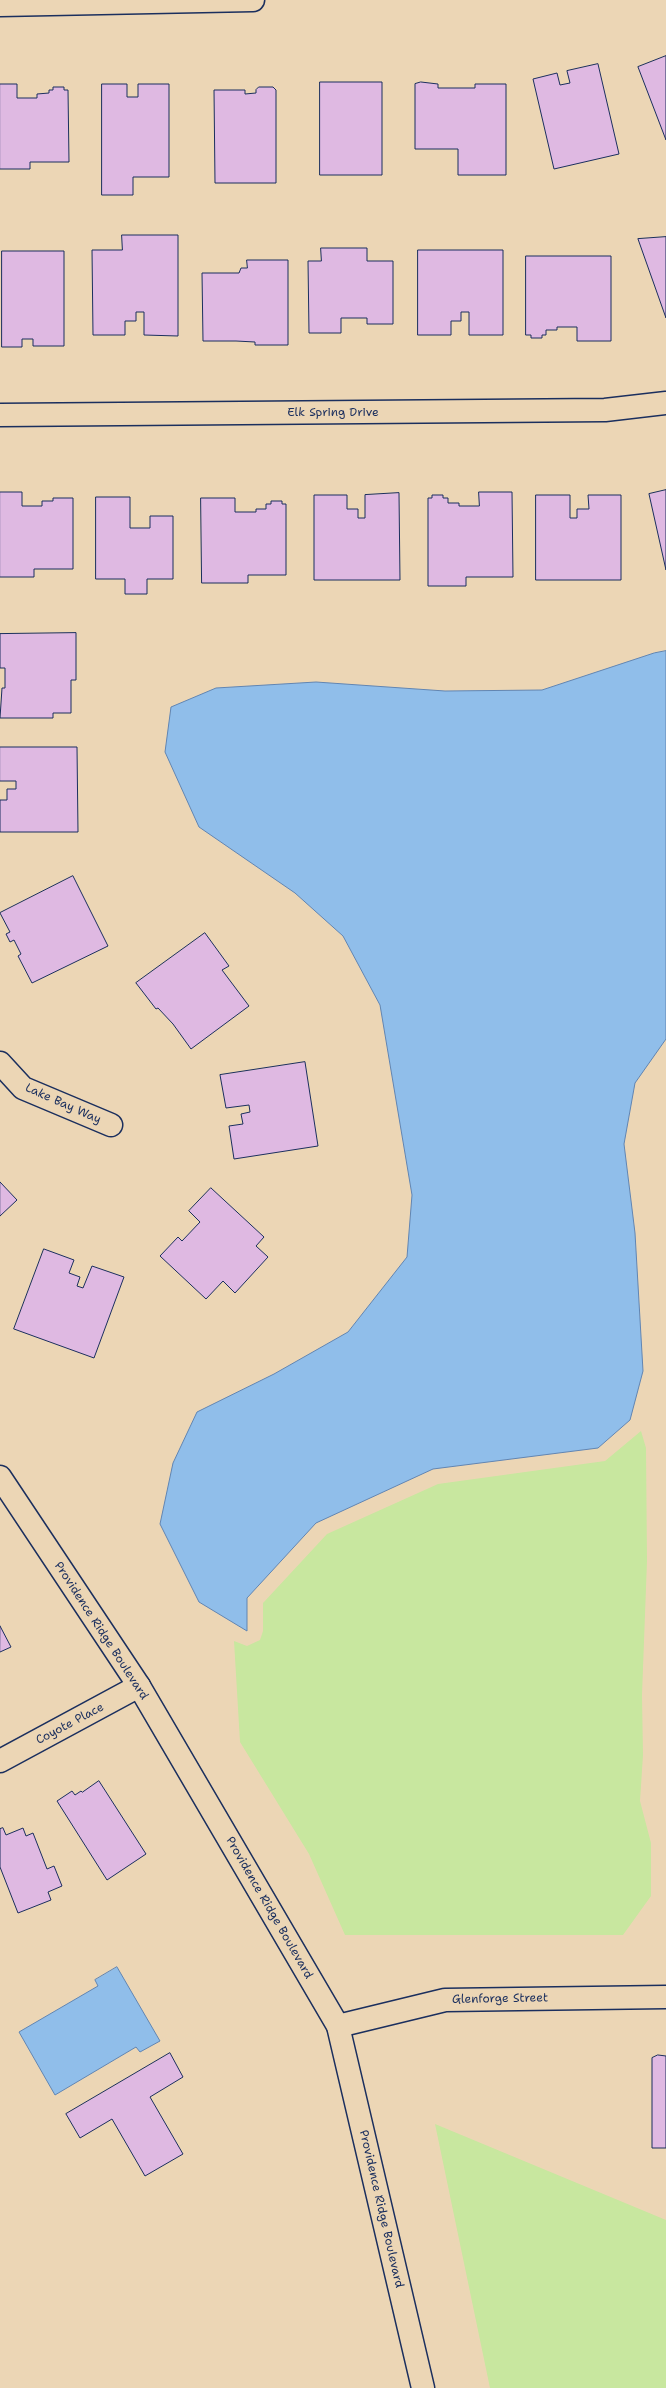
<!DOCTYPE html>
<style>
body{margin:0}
canvas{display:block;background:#ecd6b5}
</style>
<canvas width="666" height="2388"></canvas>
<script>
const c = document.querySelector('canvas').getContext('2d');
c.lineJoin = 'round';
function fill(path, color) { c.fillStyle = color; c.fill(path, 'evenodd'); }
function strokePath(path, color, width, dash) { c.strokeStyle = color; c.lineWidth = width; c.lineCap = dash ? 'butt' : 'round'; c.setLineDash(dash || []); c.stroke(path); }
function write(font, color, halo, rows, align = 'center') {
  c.font = font + ' "Shantell Sans",sans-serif'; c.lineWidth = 3; c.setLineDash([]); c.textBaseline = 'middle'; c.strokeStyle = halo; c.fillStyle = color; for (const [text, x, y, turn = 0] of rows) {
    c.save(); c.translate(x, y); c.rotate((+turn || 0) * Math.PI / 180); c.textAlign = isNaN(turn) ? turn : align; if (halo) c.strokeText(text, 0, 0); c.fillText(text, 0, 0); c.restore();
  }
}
const green = new Path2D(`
 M 641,1431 L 646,1448 L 647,1561 L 642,1695 L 643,1755 L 640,1801 L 651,1843 L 651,1896 L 623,1935 L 345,1935 L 309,1854 L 240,1742 L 234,1641 L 247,1646 L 260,1640 L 263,1631 L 263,1603 L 327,1534 L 438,1484 L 605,1461 Z
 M 435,2124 L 666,2220 L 666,2388 L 490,2388 Z`);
const water = new Path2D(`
 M 666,651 L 666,1039 L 635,1083 L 624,1144 L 635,1233 L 643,1371 L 630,1420 L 598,1448 L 433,1469 L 316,1523 L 247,1598 L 247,1631 L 199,1602 L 160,1524 L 173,1463 L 197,1412 L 274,1374 L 348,1332 L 407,1257 L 412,1195 L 380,1005 L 343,936 L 295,893 L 199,827 L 165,752 L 171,707 L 216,688 L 316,682 L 445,691 L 542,690 L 654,653 Z
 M 117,1967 L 160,2041 L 140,2052 L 136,2047 L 55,2095 L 19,2032 L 98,1986 L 95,1980 Z`);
const building = new Path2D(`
 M 666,56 L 666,140 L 638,67 Z
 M 598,64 L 619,154 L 554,169 L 533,79 L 557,73 L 560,85 L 570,83 L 567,71 Z
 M 320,82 L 382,82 L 382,175 L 320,175 Z
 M 421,82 L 438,84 L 438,88 L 475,88 L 475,84 L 506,84 L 506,175 L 458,175 L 458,149 L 415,149 L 415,84 Z
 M 0,84 L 17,84 L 17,98 L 37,98 L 37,94 L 49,93 L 49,90 L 53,90 L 53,87 L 64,87 L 64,90 L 68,90 L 69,162 L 30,162 L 30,169 L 0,169 Z
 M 102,84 L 127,84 L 127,97 L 138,97 L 138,84 L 169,84 L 169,177 L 133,177 L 133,195 L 102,195 Z
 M 259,87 L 273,87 L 276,90 L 276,183 L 215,183 L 214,90 L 245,90 L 245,94 L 256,93 L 256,90 Z
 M 122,235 L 178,235 L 178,336 L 144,335 L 144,312 L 136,312 L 136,321 L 125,321 L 125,335 L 93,335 L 92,250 L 122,250 Z
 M 666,237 L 666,318 L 638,239 Z
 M 321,248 L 367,248 L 367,261 L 393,261 L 393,324 L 367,324 L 367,318 L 341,318 L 341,333 L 309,333 L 308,261 L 321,261 Z
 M 418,250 L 503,250 L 503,335 L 469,335 L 469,312 L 461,312 L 461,321 L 451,321 L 451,335 L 418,335 Z
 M 2,251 L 64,251 L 64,346 L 33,346 L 33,339 L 22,339 L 22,347 L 2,347 Z
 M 526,256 L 611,256 L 611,341 L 577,341 L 577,327 L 557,327 L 557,330 L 546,330 L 546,335 L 542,335 L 542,338 L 531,338 L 531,335 L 526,335 Z
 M 247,260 L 288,260 L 288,345 L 255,345 L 255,342 L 236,341 L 203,341 L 202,273 L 239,273 L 241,268 L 247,268 Z
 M 666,490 L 666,570 L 649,494 Z
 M 0,492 L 22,492 L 22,506 L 42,506 L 42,501 L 53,501 L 53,498 L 73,498 L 73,569 L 34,569 L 34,577 L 0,577 Z
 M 479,492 L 512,492 L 513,577 L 466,577 L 466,586 L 428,586 L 428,498 L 432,498 L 432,495 L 443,495 L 443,498 L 448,498 L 448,503 L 459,503 L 459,506 L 479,506 Z
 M 399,493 L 400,580 L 314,580 L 314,495 L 347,495 L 347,509 L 358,509 L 358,518 L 365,518 L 365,495 Z
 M 536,495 L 570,495 L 570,518 L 577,518 L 577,509 L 589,509 L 588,495 L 621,495 L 621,580 L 536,580 Z
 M 96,497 L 130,497 L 130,528 L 150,528 L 150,516 L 173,516 L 173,579 L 147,579 L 147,594 L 125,594 L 125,579 L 96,579 Z
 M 201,498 L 235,498 L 235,512 L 256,512 L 256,509 L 266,509 L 266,504 L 271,504 L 271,501 L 282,501 L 282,504 L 286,504 L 286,575 L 248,575 L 248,583 L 202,583 Z
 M 76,633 L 76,680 L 71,680 L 71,713 L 53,713 L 53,718 L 0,718 L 2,688 L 5,688 L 5,668 L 0,668 L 0,634 Z
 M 0,747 L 77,747 L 78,832 L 0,832 L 0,800 L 7,800 L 7,789 L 16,789 L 16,781 L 0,781 Z
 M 73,876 L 108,946 L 32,983 L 18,956 L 21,954 L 14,940 L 10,942 L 6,934 L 10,932 L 0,913 Z
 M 205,933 L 229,966 L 222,970 L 249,1006 L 191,1049 L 173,1024 L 158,1008 L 156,1009 L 136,983 Z
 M 305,1062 L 318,1146 L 234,1159 L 229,1126 L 243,1124 L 241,1114 L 250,1112 L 249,1105 L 226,1108 L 220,1075 Z
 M 0,1182 L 17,1200 L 0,1216 Z
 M 211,1188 L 264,1237 L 256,1246 L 268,1257 L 235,1293 L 223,1281 L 206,1299 L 160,1256 L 178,1237 L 182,1241 L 200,1222 L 189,1211 Z
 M 44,1249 L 74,1260 L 69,1273 L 80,1277 L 77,1286 L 83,1288 L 92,1266 L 124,1277 L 94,1358 L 14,1329 Z
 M 0,1626 L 11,1647 L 0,1652 Z
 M 99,1781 L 146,1854 L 107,1880 L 57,1801 L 72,1791 L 75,1795 L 81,1791 L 82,1792 Z
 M 3,1828 L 6,1835 L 23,1828 L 26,1836 L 33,1833 L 47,1869 L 54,1866 L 62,1886 L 48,1892 L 51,1900 L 18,1913 L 0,1867 L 0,1829 Z
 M 170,2053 L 183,2077 L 150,2097 L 183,2154 L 145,2176 L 112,2119 L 80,2138 L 66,2114 Z
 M 658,2055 L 666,2056 L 666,2148 L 652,2148 L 652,2058 Z`);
const minor = new Path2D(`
 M 0,5 L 253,0
 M 0,415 L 605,410 L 666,403
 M 0,1063 L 23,1088 L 111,1125
 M 0,1761 L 139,1686
 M 338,2026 L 445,2000 L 666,1997`);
const tertiary = new Path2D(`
 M 0,1477 L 139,1686 L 338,2026 L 423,2388`);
const streetNames = [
 ["Elk Spring Drive",333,413],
 ["Lake Bay Way",63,1104,24],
 ["Providence Ridge Boulevard",101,1631,57],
 ["Coyote Place",70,1724,-28],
 ["Providence Ridge Boulevard",269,1908,60],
 ["Glenforge Street",500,1999,-1],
 ["Providence Ridge Boulevard",381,2209,77]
];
fill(green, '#c8e79f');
fill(water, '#90beea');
strokePath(water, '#6185b2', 1);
fill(building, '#dfb9e2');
strokePath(building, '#1b2f5e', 1);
strokePath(minor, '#1b2f5e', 25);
strokePath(tertiary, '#1b2f5e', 25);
strokePath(minor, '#ecd6b5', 22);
strokePath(tertiary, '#ecd6b5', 22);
write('12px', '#1b2f5e', '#ecd6b5', streetNames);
</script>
